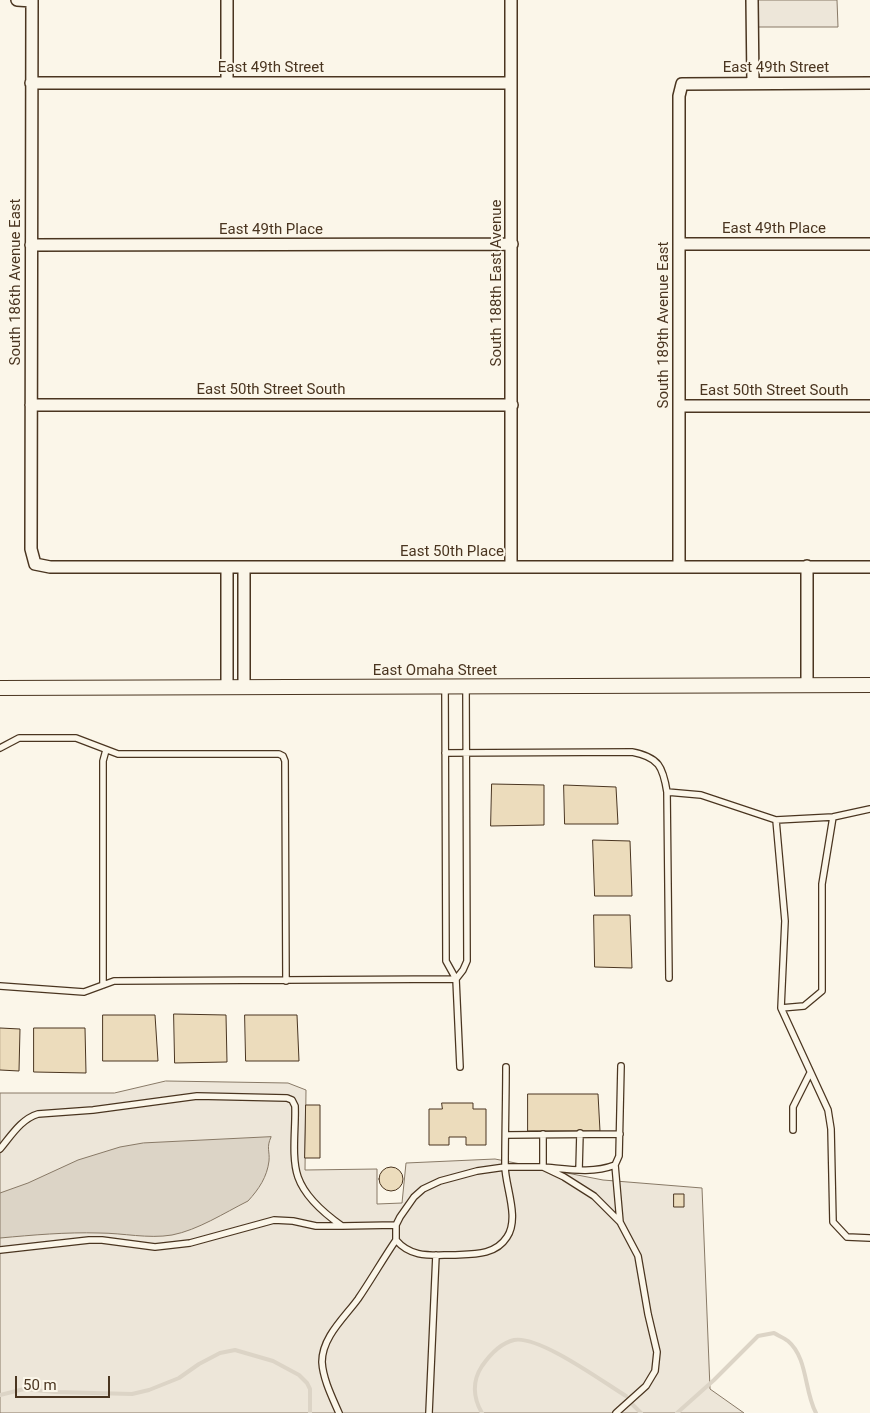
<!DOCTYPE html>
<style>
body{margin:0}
#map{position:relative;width:870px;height:1413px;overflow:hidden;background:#fbf6e9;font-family:Roboto,sans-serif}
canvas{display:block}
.scale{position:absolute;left:15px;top:1376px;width:95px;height:22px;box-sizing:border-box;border:2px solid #4a3520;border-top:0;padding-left:6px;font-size:15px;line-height:18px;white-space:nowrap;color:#4a3520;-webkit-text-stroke:4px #fbf6e9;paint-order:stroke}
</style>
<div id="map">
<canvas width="870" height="1413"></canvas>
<div class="scale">50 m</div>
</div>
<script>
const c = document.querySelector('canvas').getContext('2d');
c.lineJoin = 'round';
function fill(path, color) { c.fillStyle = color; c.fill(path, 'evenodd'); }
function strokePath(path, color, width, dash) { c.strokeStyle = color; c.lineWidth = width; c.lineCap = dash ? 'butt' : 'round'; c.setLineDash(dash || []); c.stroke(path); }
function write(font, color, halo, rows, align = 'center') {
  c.font = font + ' Roboto,sans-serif'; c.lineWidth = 4; c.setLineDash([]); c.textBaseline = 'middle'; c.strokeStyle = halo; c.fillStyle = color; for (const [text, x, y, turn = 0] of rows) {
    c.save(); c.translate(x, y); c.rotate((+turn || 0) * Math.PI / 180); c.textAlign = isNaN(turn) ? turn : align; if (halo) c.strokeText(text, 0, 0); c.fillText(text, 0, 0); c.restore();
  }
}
const green = new Path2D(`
 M 758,0 L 837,0 L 838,27 L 758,27 Z
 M 166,1081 L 288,1083 L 306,1090 L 305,1170 L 377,1169 L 377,1204 L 402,1203 L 406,1163 L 495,1159 L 603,1180 L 702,1188 L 710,1389 L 744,1413 L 0,1413 L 0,1093 L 114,1093 Z`);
const water = new Path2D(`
 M 271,1137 C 266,1148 270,1151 269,1161 C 267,1177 259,1189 248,1201 C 224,1213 198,1230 172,1235 C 148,1239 123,1233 99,1233 C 66,1232 33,1235 0,1238 L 0,1193 L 28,1183 L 78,1160 L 120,1147 L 143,1143 Z`);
const stream = new Path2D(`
 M 0,1395 L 24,1389 L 55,1392 L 132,1394 L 149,1390 L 179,1378 L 199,1364 L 220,1353 L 235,1350 L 273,1361 L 299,1375 L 307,1383 L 310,1389 L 310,1413
 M 632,1404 L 641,1413
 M 482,1413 C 473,1398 472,1381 482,1366 C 489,1356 501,1343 514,1340 C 539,1335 603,1382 626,1396
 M 677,1413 L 714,1380 L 758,1336 L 774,1333 C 779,1336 784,1338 788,1341 C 808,1358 804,1391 816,1413`);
const building = new Path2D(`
 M 492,784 L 544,785 L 544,825 L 491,826 Z
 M 564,785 L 616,787 L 618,824 L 565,824 Z
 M 593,840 L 630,841 L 632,896 L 595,896 Z
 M 594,915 L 630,915 L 632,968 L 595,967 Z
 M 174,1014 L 226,1015 L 227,1062 L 175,1063 Z
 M 103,1015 L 155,1015 L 158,1061 L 103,1061 Z
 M 245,1015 L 297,1015 L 299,1061 L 246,1061 Z
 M 0,1028 L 20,1029 L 19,1071 L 0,1070 Z
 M 34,1028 L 85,1028 L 86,1073 L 34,1072 Z
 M 528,1094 L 598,1094 L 600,1131 L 528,1131 Z
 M 442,1103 L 473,1103 L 473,1109 L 486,1109 L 486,1145 L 466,1145 L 466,1137 L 449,1137 L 449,1145 L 429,1145 L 429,1109 L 442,1109 Z
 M 306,1105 L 320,1105 L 320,1158 L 305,1158 Z
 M379 1179a12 12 0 1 1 24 0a12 12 0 1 1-24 0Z
 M 674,1194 L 684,1194 L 684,1207 L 674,1207 Z`);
const service = new Path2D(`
 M 445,687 L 446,961 L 456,979 L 460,1067
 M 0,748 L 19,738 L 76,738 L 118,754 L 279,754 L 283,756 L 285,761 L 286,981
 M 445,753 L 632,752 C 659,757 663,767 667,792 L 669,978
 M 667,792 L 701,795 L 776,820 L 833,817 L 870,809
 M 776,820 L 785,921 L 781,1008 L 828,1110 L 831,1129 L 833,1222 L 847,1237 L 870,1238
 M 103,985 L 103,761 L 106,750
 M 0,986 L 84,992 L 114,981 L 456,979 L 463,970 L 467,961 L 466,688
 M 781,1008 L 804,1006 L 822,991 L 822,884 L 833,817
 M 506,1067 C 506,1100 505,1133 505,1166 C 505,1186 520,1218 507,1237 C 495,1256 472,1254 452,1255 C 431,1255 411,1258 396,1240 L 396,1225 L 400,1217 L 414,1197 L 423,1189 L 440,1181 L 477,1171 L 505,1167 L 543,1167 L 564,1177 L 594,1196 L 620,1222 L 638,1256 L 648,1314 L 657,1352 L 655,1371 L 646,1386 L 616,1413
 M 793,1130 L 793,1107 L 810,1073
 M 543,1134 L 543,1167 C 567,1169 592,1174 615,1165 L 619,1156 L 621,1066
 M 506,1135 L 620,1134
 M 0,1149 C 11,1136 21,1119 38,1114 L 93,1110 L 197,1096 L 287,1098 L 292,1100 L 295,1106 C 296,1127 291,1157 298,1177 C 305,1197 325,1214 342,1226 L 396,1225
 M 615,1165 L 620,1222
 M 579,1170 L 580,1133
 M 0,1250 L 89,1240 L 102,1240 L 155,1247 L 190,1243 L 274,1220 L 293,1221 L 316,1226 L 342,1226
 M 339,1413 C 332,1397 323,1379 322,1362 C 322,1337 345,1317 358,1299 C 371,1280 383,1259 396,1240
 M 429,1413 L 436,1255`);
const minor = new Path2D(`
 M 17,0 L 32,1
 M 32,0 L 31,549 L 35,564 L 50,567 L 870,567
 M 227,0 L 227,83
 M 511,0 L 511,567
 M 752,0 L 753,83
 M 31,83 L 511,83
 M 679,244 L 870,244
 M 31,245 L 512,244
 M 31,405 L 512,405
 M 679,406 L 870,406
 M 807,566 L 807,685
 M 227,567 L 227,688
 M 244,567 L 244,688
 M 679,567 L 679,96 L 682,84 L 870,83`);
const tertiary = new Path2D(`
 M 0,688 L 870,685`);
const streetNames = [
 ["East 49th Street",271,68],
 ["East 49th Street",776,68],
 ["East 49th Place",774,229],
 ["East 49th Place",271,230],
 ["South 186th Avenue East",16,282,-90],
 ["South 188th East Avenue",497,283,-90],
 ["South 189th Avenue East",664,325,-90],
 ["East 50th Street South",271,390],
 ["East 50th Street South",774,391],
 ["East 50th Place",452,552],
 ["East Omaha Street",435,671]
];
fill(green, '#ede6d9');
strokePath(green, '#887966', 1);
fill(water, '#dcd4c6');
strokePath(water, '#887966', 1);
strokePath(stream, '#dcd4c6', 4);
fill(building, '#ecdcbc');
strokePath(building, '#4a3520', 1);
strokePath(service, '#4a3520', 8);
strokePath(minor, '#4a3520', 14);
strokePath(tertiary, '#4a3520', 16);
strokePath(service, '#fbf6e9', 5.5);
strokePath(minor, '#fbf6e9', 11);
strokePath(tertiary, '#fbf6e9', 14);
write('15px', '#4a3520', '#fbf6e9', streetNames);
</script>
